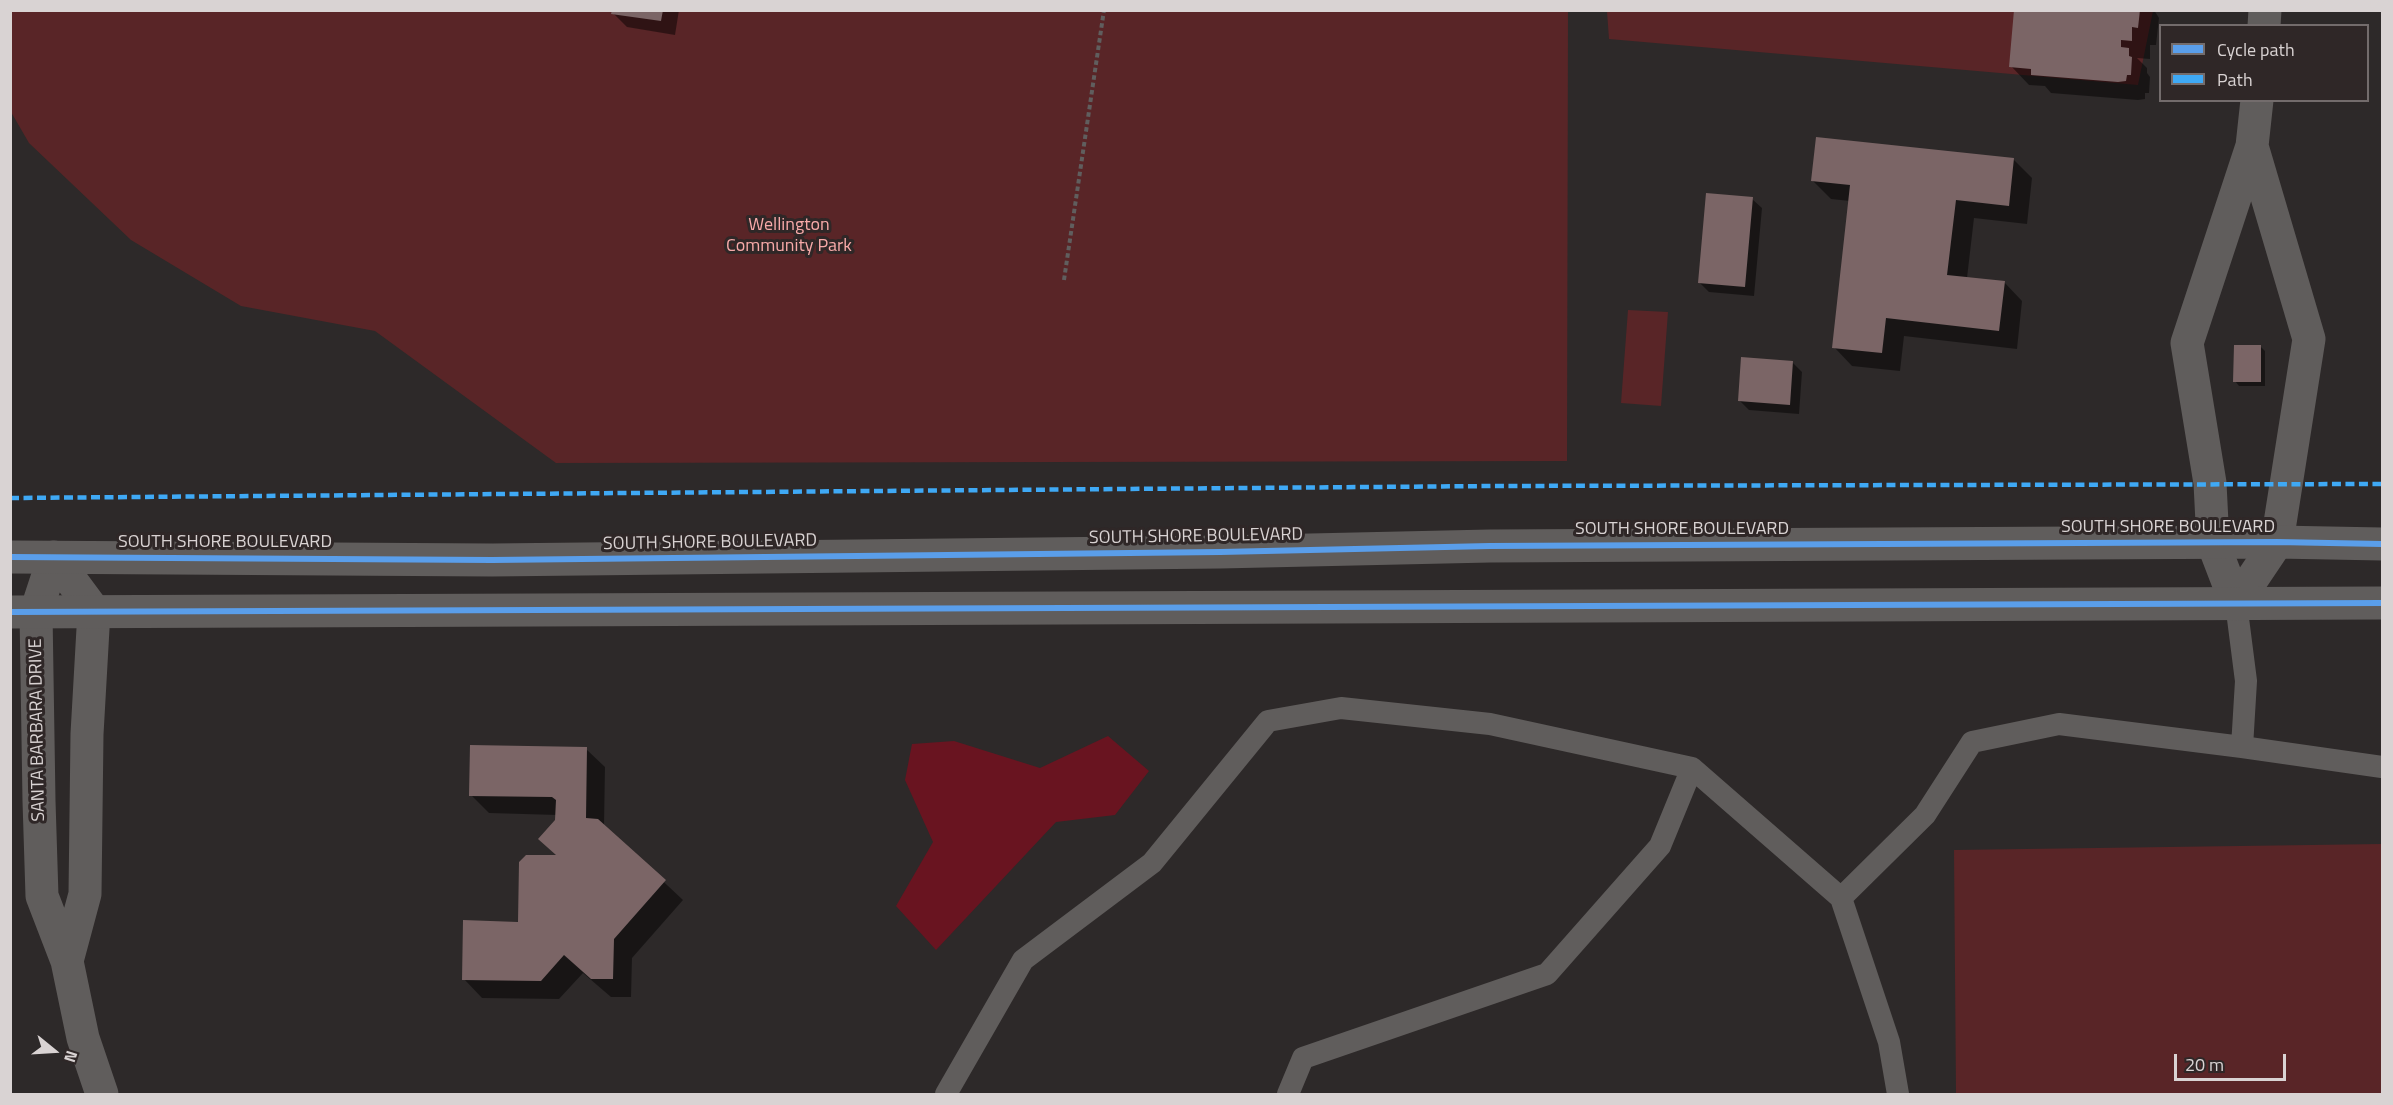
<!DOCTYPE html>
<style>
body{margin:0}
#map{position:relative;width:2393px;height:1105px;overflow:hidden;background:#2d2929;font-family:"Titillium Web",sans-serif}
canvas{display:block}
.frame{position:absolute;inset:0;border:12px solid #d9d3d3;pointer-events:none}
.legend{position:absolute;left:2159px;top:24px;width:210px;height:78px;box-sizing:border-box;background:#2f2727;border:2px solid #736c6c;margin:0;padding:8px 10px;list-style:none;font-size:18px;color:#d9d3d3}
.legend li{display:flex;align-items:center;gap:12px;height:30px}
.legend b{width:30px;border:2px solid #736c6c}
.north{position:absolute;left:24px;top:1021px;width:60px;height:60px;-webkit-text-stroke:4px #2f2727;paint-order:stroke;rotate:108deg;font-size:16px;font-weight:700;line-height:24px;text-align:center;color:#d9d3d3}
.north::after{content:'';display:block;margin:auto;width:21px;height:27px;background:#d9d3d3;clip-path:polygon(50% 0,100% 100%,50% 72%,0 100%)}
.scale{position:absolute;left:2174px;top:1054px;width:112px;height:27px;box-sizing:border-box;border:3px solid #d9d3d3;border-top:0;padding-left:8px;font-size:18px;line-height:21px;white-space:nowrap;color:#d9d3d3;-webkit-text-stroke:4px #2f2727;paint-order:stroke}
</style>
<div id="map">
<canvas width="2393" height="1105"></canvas>
<div class="frame"></div>
<ul class="legend">
<li><b style="height:8px;background:#5a9eea"></b>Cycle path</li>
<li><b style="height:8px;background:#3fa9f5"></b>Path</li>
</ul>
<div class="north">N</div>
<div class="scale">20 m</div>
</div>
<script>
const c = document.querySelector('canvas').getContext('2d');
c.lineJoin = 'round';
function fill(path, color) { c.fillStyle = color; c.fill(path, 'evenodd'); }
function strokePath(path, color, width, dash) { c.strokeStyle = color; c.lineWidth = width; c.lineCap = dash ? 'butt' : 'round'; c.setLineDash(dash || []); c.stroke(path); }
function write(font, color, halo, rows, align = 'center') {
  c.font = font + ' "Titillium Web",sans-serif'; c.lineWidth = 6; c.setLineDash([]); c.textBaseline = 'middle'; c.strokeStyle = halo; c.fillStyle = color; for (const [text, x, y, turn = 0] of rows) {
    c.save(); c.translate(x, y); c.rotate((+turn || 0) * Math.PI / 180); c.textAlign = isNaN(turn) ? turn : align; if (halo) c.strokeText(text, 0, 0); c.fillText(text, 0, 0); c.restore();
  }
}
const green = new Path2D(`
 M 10,11 L 1568,11 L 1567,461 L 556,463 L 375,331 L 241,306 L 131,240 L 29,143 L 11,112 Z
 M 1607,11 L 2153,11 L 2138,85 L 1609,39 Z
 M 1628,310 L 1668,312 L 1661,406 L 1621,403 Z
 M 2382,844 L 2382,1094 L 1956,1094 L 1954,850 Z`);
const water = new Path2D(`
 M 1108,736 L 1149,771 L 1115,815 L 1056,822 L 936,950 L 896,906 L 933,842 L 905,780 L 912,744 L 954,741 L 1040,768 Z`);
const shadow = new Path2D(`
 M 613,10 L 679,10 L 675,35 L 627,27 L 613,13 Z
 M 2015,10 L 2154,10 L 2159,18 L 2156,45 L 2150,45 L 2150,59 L 2137,58 L 2147,68 L 2147,73 L 2150,77 L 2149,93 L 2145,93 L 2145,99 L 2138,100 L 2051,93 L 2045,86 L 2029,85 L 2011,66 Z
 M 2014,160 L 2032,178 L 2027,224 L 1974,218 L 1967,278 L 2004,282 L 2022,301 L 2017,349 L 1904,336 L 1900,371 L 1852,366 L 1834,347 L 1850,201 L 1831,199 L 1813,181 Z
 M 1752,199 L 1762,208 L 1754,296 L 1709,292 L 1700,283 Z
 M 2260,346 L 2265,351 L 2265,386 L 2239,386 L 2235,381 Z
 M 1793,363 L 1802,372 L 1799,414 L 1749,410 L 1739,400 Z
 M 586,749 L 605,767 L 604,826 L 683,900 L 632,958 L 631,997 L 611,997 L 583,973 L 559,999 L 482,998 L 464,979 L 520,923 L 558,856 L 557,815 L 489,813 L 471,795 Z`);
const building = new Path2D(`
 M 612,10 L 663,10 L 661,21 L 611,14 Z
 M 2014,10 L 2140,10 L 2138,28 L 2132,27 L 2132,41 L 2121,40 L 2121,47 L 2129,48 L 2129,56 L 2132,57 L 2131,75 L 2127,75 L 2126,81 L 2118,82 L 2031,75 L 2031,69 L 2009,67 Z
 M 1816,137 L 2014,158 L 2009,206 L 1956,200 L 1947,275 L 2005,281 L 1999,331 L 1886,318 L 1882,353 L 1832,348 L 1850,185 L 1811,181 Z
 M 1706,193 L 1753,197 L 1745,287 L 1698,283 Z
 M 2234,345 L 2261,345 L 2261,382 L 2233,382 Z
 M 1741,357 L 1793,361 L 1790,405 L 1738,401 Z
 M 470,745 L 587,747 L 586,818 L 598,819 L 666,880 L 614,939 L 613,979 L 591,979 L 564,955 L 541,981 L 462,980 L 463,920 L 518,922 L 519,862 L 526,855 L 556,855 L 538,839 L 555,820 L 556,800 L 552,797 L 469,796 Z`);
const path = new Path2D(`
 M 1064,280 L 1104,10`);
const lane = new Path2D(`
 M 2236,603 L 2246,681 L 2242,747
 M 1841,898 L 1925,815 L 1972,742 L 2059,724 L 2242,747 L 2382,767
 M 946,1094 L 1023,960 L 1152,863 L 1268,721 L 1341,708 L 1490,724 L 1692,768 L 1841,898 L 1889,1042 L 1898,1094
 M 1288,1094 L 1303,1058 L 1547,974 L 1660,846 L 1692,768`);
const street = new Path2D(`
 M 2264,26 L 2265,10
 M 54,557 L 36,612 L 39,801 L 42,896 L 67,961 L 83,1038 L 102,1094
 M 54,557 L 94,611 L 87,734 L 85,894 L 67,961
 M 2236,603 L 2213,543 L 2210,483 L 2187,343 L 2252,146 L 2257,100
 M 2236,603 L 2277,542 L 2309,339 L 2252,146`);
const secondary = new Path2D(`
 M 10,557 L 492,560 L 1220,552 L 1490,546 L 2277,542 L 2382,544
 M 10,612 L 2382,603`);
const quiet = new Path2D(`
 M 10,498 L 1493,486 L 2382,484`);
const cycleway = new Path2D(`
 M 10,557 L 492,560 L 1220,552 L 1490,546 L 2277,542 L 2382,544
 M 10,612 L 2382,603`);
const parkNames = [
 ["Wellington",789,226],
 ["Community Park",789,247]
];
const streetNames = [
 ["SOUTH SHORE BOULEVARD",2168,528],
 ["SOUTH SHORE BOULEVARD",1682,530],
 ["SOUTH SHORE BOULEVARD",1196,537,-1],
 ["SOUTH SHORE BOULEVARD",225,543],
 ["SOUTH SHORE BOULEVARD",710,543,-1],
 ["SANTA BARBARA DRIVE",38,730,-91]
];
fill(green, '#592527');
fill(water, '#691420');
fill(shadow, '#0007');
fill(building, '#7b6566');
strokePath(path, '#605e5e', 4, [4.5, 3]);
strokePath(lane, '#605d5c', 22);
strokePath(street, '#605d5c', 33);
strokePath(secondary, '#605d5c', 33);
strokePath(quiet, '#3fa9f5', 4.5, [9, 4.5]);
strokePath(cycleway, '#5a9eea', 6);
write('18px', '#f8aaa9', '#2f2727', parkNames);
write('18px', '#d9d3d3', '#2f2727', streetNames);
</script>
